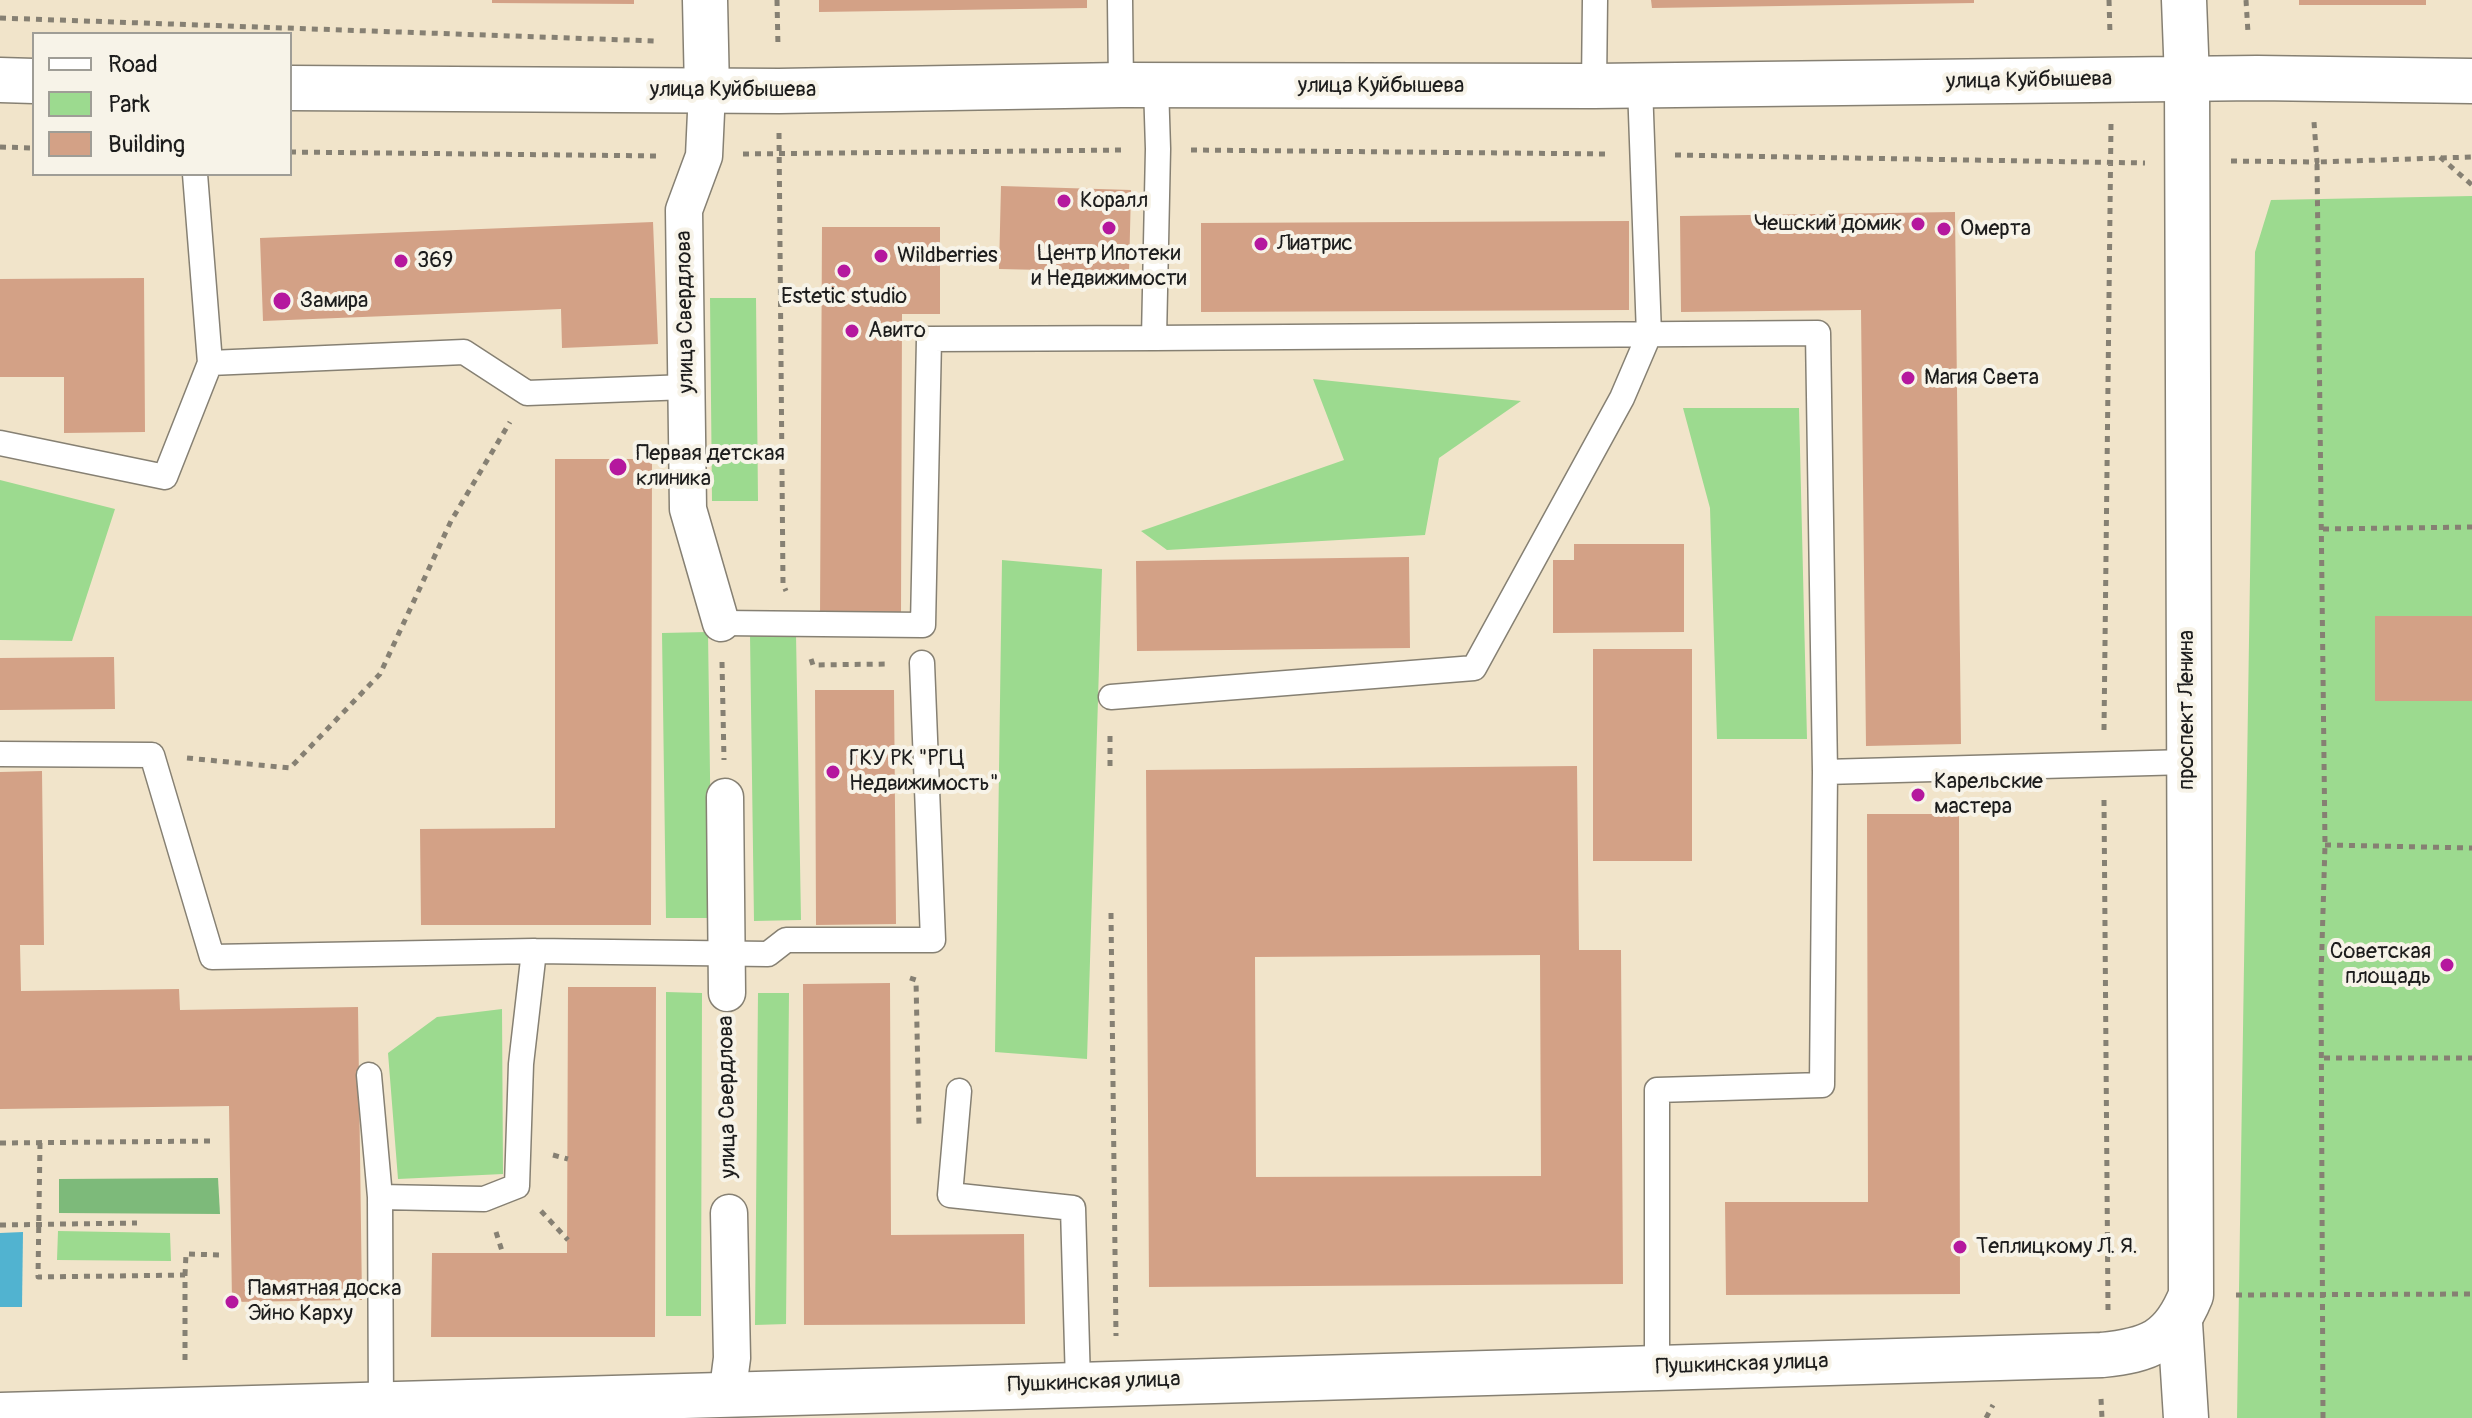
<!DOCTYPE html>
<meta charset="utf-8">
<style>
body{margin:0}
#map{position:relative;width:2472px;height:1418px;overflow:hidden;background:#f1e4ca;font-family:Pangolin,sans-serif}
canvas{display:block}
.legend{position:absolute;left:32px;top:32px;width:260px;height:144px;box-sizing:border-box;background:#f7f3e8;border:2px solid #9f9d96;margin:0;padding:10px 14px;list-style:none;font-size:24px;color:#1c1c1c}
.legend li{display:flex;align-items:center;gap:16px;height:40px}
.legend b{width:40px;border:2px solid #9f9d96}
</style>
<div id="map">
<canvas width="2472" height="1418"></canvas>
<ul class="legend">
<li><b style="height:10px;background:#fff"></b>Road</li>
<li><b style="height:22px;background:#9cda8f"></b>Park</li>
<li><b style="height:22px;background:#d3a186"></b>Building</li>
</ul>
</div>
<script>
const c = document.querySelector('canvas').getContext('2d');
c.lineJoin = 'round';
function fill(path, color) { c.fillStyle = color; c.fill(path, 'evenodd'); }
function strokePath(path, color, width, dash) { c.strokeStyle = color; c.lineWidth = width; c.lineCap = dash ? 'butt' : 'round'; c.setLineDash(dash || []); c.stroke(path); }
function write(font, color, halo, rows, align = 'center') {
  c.font = font + ' Pangolin,sans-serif'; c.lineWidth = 8; c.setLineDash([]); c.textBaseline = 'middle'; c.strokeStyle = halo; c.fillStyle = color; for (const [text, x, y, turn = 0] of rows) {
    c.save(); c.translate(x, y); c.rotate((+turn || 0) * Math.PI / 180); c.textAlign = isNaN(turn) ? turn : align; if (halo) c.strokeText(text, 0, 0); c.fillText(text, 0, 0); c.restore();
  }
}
const green = new Path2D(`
 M 2472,196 L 2472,1418 L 2237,1418 L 2255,252 L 2271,200 Z
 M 710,298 L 756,298 L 758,501 L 712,501 Z
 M 1313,379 L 1521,401 L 1439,458 L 1425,535 L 1167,550 L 1141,531 L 1344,460 Z
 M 1683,408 L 1799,408 L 1807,739 L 1717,739 L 1710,508 Z
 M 0,480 L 115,509 L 72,641 L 0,640 Z
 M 1002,560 L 1102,569 L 1087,1059 L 995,1052 Z
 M 708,632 L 712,918 L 666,918 L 662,633 Z
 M 796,634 L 801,920 L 754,921 L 750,635 Z
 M 666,992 L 702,993 L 701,1316 L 666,1316 Z
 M 758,993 L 789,993 L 786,1324 L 755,1325 Z
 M 502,1009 L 503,1174 L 398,1179 L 388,1053 L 437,1017 Z
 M 58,1231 L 170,1233 L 171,1261 L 57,1260 Z`);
const forest = new Path2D(`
 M 218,1178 L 220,1214 L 59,1213 L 59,1179 Z`);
const water = new Path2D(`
 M 23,1232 L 22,1307 L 0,1307 L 0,1233 Z`);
const building = new Path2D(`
 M 492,0 L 634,0 L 634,4 L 492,3 Z
 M 819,0 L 1087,0 L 1087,8 L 819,12 Z
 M 1651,0 L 1974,0 L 1974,3 L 1652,8 Z
 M 2299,0 L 2426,0 L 2426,5 L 2299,5 Z
 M 1001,186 L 1131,190 L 1129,272 L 999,269 Z
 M 1955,212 L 1961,744 L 1866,746 L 1861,310 L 1681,312 L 1680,216 Z
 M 1629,221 L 1629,310 L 1201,312 L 1201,223 Z
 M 653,222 L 658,344 L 562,348 L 561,309 L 263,321 L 260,238 Z
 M 822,227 L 940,227 L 940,314 L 902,314 L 901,616 L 820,616 Z
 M 144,278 L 145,432 L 64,433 L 64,377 L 0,377 L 0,279 Z
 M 555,459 L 652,459 L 651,925 L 421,925 L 420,829 L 555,828 Z
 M 1574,544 L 1684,544 L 1684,632 L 1553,633 L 1553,560 L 1574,560 Z
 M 1409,557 L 1410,648 L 1137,651 L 1136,561 Z
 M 2375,616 L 2472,616 L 2472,701 L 2375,701 Z
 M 1593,649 L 1692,649 L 1692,861 L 1593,861 Z
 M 114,657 L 115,709 L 0,710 L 0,658 Z
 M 815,690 L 894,690 L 896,924 L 816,925 Z
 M 1577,766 L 1579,950 L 1621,950 L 1623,1284 L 1149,1287 L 1146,770 ZM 1540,955 L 1541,1176 L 1256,1177 L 1255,957 Z
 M 42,771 L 44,945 L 20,945 L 21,991 L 179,989 L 180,1010 L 358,1007 L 362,1300 L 232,1302 L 229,1106 L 0,1109 L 0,772 Z
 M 1867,814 L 1959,814 L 1960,1294 L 1726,1295 L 1725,1202 L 1868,1202 Z
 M 890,983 L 891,1235 L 1024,1234 L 1025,1324 L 804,1325 L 803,984 Z
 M 568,987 L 656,987 L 655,1337 L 431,1337 L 432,1253 L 567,1253 Z`);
const path = new Path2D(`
 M 777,0 L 778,47
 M 2109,0 L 2110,34
 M 2246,0 L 2248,33
 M 0,18 L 655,41
 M 779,133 L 783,584 L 786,591
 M 0,147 L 34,148
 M 1191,150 L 1609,154
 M 290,152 L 661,156
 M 743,154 L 1125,150
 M 1675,155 L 2145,163
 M 2440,157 L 2472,185
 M 2231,161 L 2317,162 L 2314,122
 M 2323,529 L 2472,527
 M 811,659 L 813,665 L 889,664
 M 722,662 L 724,760
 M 2104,730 L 2111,124
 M 187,758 L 290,768 L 380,674 L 451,521 L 510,422
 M 1110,766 L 1110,730
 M 2104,800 L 2108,1310
 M 2325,845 L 2472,848
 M 1111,913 L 1116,1336
 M 910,978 L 916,980 L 919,1127
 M 727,1034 L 728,1172
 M 2324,1058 L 2472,1058
 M 0,1143 L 213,1141
 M 40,1143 L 38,1277 L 185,1275 L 185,1365
 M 553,1155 L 568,1159
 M 541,1211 L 568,1240
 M 0,1225 L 137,1223
 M 496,1232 L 503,1254
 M 185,1275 L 186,1254 L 223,1255
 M 2236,1295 L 2472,1294
 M 2101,1399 L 2102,1418
 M 1986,1418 L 1993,1405
 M 2323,1418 L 2321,978 L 2325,845 L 2317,162 L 2472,157`);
const service = new Path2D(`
 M 1120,0 L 1121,85
 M 1594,86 L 1595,0
 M 195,174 L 210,363 L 464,352 L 527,393 L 687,387
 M 1154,338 L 1818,333 L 1825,772 L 2187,762
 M 0,443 L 165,477 L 210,363
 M 721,623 L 923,625 L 929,339 L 1154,338 L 1158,149 L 1156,85
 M 1111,697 L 1474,668 L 1622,398 L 1649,335 L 1640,86
 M 0,754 L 152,755 L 212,957 L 534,951 L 768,954 L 786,940 L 933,940 L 922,663
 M 369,1075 L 380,1197
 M 959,1091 L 950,1195 L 1073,1208 L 1078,1383
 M 1657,1368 L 1657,1090 L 1822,1085 L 1825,772
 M 381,1405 L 380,1197 L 484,1199 L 517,1186 L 521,1064 L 534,951`);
const pedestrian = new Path2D(`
 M 707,91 L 704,156 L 684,210 L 688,509 L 721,623
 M 725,797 L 727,993
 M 727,1397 L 732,1358 L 729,1213`);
const minor = new Path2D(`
 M 705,0 L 707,91
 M 2180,1323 L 2186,1418`);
const tertiary = new Path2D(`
 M 0,1415 C 701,1397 1401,1375 2102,1355 C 2149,1350 2172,1342 2191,1295 L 2187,79`);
const secondary = new Path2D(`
 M 2184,0 L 2187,79
 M 0,80 L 34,81
 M 290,88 L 779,91 L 1121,85 L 1594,86 L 2257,78 L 2472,81`);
const markers = [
 [1064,201,8,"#b5179e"],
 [1918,224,8,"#b5179e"],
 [1109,228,8,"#b5179e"],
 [1944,229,8,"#b5179e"],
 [1261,244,8,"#b5179e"],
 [881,256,8,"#b5179e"],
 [401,261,8,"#b5179e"],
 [844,271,8,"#b5179e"],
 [282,301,10,"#b5179e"],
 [852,331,8,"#b5179e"],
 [1908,378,8,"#b5179e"],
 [618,467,10,"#b5179e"],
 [833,772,8,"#b5179e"],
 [1918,795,8,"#b5179e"],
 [2447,965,8,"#b5179e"],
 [1960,1247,8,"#b5179e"],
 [232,1302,8,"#b5179e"]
];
const streetNames = [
 ["улица Куйбышева",2029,81,-1],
 ["улица Куйбышева",1381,86],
 ["улица Куйбышева",733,90],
 ["улица Свердлова",686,312,-91],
 ["проспект Ленина",2187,710,-90],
 ["улица Свердлова",728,1097,-91],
 ["Пушкинская улица",1742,1365,-2],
 ["Пушкинская улица",1094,1383,-2]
];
const poiNames = [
 ["Коралл",1080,201],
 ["Чешский домик",1902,224,"right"],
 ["Омерта",1960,229],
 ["Лиатрис",1277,244],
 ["Центр Ипотеки",1109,254,"center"],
 ["и Недвижимости",1109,279,"center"],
 ["Wildberries",897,256],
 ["369",417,261],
 ["Estetic studio",844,297,"center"],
 ["Замира",300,301],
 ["Авито",868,331],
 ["Магия Света",1924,378],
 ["Первая детская",636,454],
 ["клиника",636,479],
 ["ГКУ РК \"РГЦ",849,759],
 ["Недвижимость\"",849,784],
 ["Карельские",1934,782],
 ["мастера",1934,807],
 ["Советская",2431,952,"right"],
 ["площадь",2431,977,"right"],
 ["Теплицкому Л. Я.",1976,1247],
 ["Памятная доска",248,1289],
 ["Эйно Карху",248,1314]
];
fill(green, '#9cda8f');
fill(forest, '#7dba7a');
fill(water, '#51b3d0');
fill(building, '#d3a186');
strokePath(service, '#868073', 27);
strokePath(pedestrian, '#868073', 39);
strokePath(minor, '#868073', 47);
strokePath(tertiary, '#868073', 47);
strokePath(secondary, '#868073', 47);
strokePath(path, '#868073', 5, [6, 6]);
strokePath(service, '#fff', 24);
strokePath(pedestrian, '#fff', 36);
strokePath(minor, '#fff', 44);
strokePath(tertiary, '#fff', 44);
strokePath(secondary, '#fff', 44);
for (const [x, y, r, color] of markers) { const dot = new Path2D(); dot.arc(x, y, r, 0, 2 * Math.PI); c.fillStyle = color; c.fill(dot); strokePath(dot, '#f7f3e8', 3); }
write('22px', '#1c1c1c', '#f7f3e8', streetNames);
write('22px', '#1c1c1c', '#f7f3e8', poiNames, 'left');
</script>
